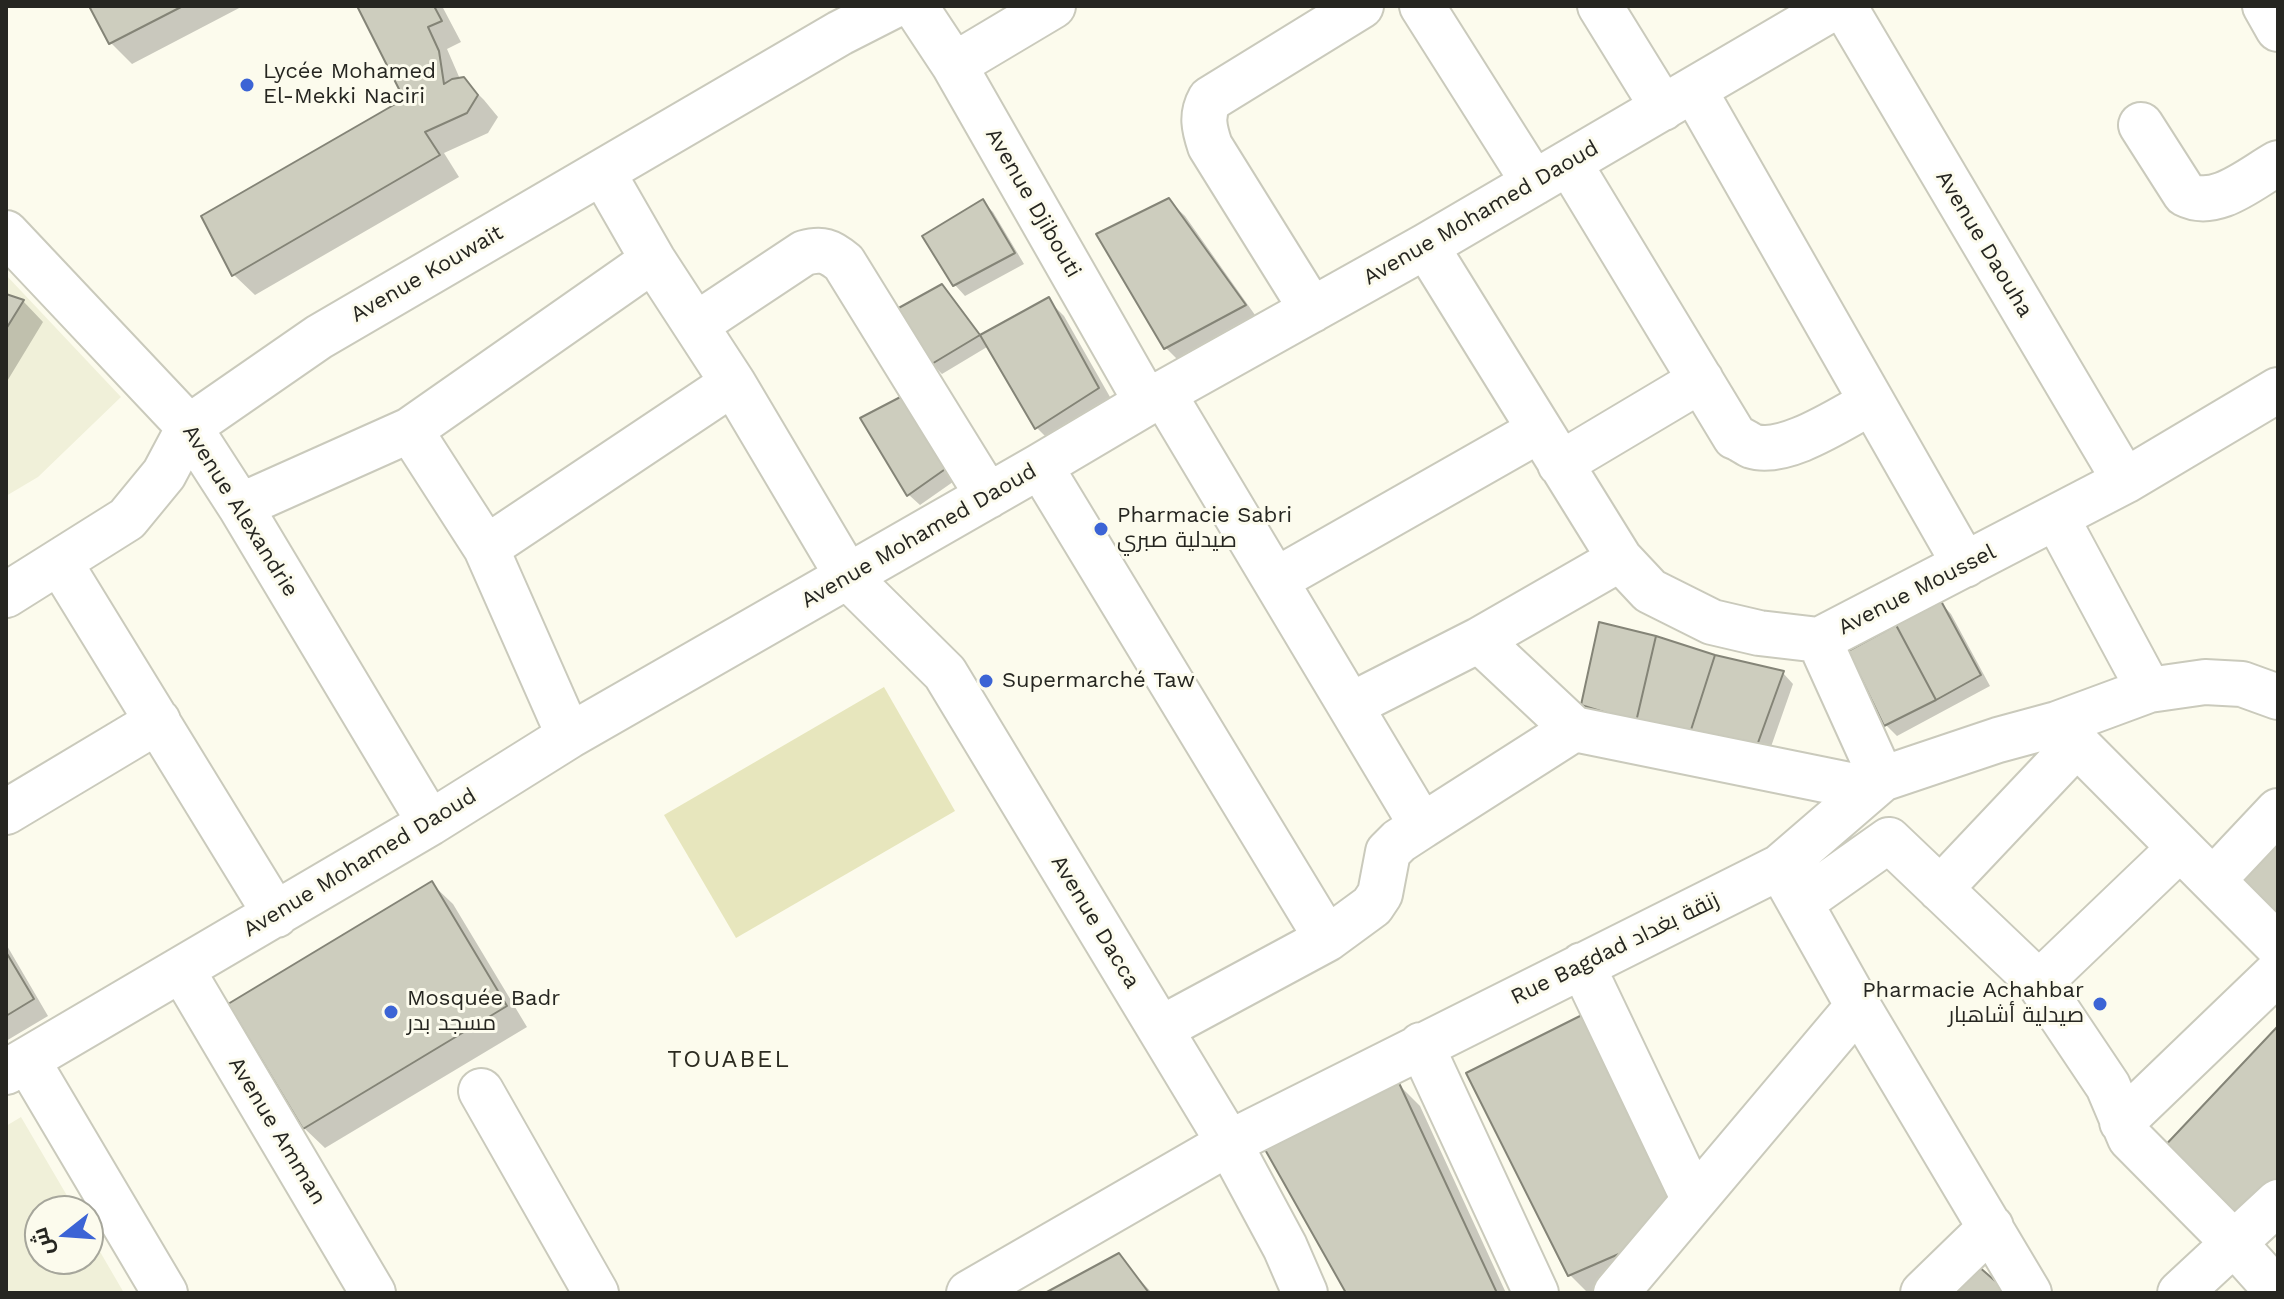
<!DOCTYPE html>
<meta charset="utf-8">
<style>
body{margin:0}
#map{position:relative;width:2284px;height:1299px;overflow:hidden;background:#fcfbed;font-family:"Work Sans",Cairo,sans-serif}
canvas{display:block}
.frame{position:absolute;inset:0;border:8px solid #262621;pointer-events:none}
.north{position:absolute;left:24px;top:1195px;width:80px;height:80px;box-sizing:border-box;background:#fcfbed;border:2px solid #a6a69b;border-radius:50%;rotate:253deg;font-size:22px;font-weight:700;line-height:32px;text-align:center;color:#262621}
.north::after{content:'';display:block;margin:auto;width:28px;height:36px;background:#3c64d5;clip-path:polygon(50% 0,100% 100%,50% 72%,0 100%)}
</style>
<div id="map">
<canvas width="2284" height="1299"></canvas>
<div class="frame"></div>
<div class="north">ش</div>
</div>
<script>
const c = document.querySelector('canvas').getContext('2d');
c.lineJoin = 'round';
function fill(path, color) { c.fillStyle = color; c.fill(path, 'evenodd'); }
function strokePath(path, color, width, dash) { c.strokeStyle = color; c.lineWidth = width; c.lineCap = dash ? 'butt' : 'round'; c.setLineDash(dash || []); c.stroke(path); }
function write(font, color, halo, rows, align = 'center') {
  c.font = font + ' "Work Sans",Cairo,sans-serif'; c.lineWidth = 6; c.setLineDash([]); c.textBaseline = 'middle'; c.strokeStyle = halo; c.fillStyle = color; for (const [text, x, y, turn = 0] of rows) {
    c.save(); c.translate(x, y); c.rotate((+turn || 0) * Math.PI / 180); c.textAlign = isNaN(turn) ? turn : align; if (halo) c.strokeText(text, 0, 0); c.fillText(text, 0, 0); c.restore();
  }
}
const built = new Path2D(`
 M 6,275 L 121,397 L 38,477 L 6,496 Z
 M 21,1117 L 76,1211 L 40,1211 L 40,1259 L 88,1259 L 88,1231 L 124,1293 L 6,1293 L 6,1126 Z`);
const green = new Path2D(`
 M 884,687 L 955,811 L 736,938 L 664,815 Z`);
const shadow = new Path2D(`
 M 91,6 L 243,6 L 132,64 L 111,43 Z
 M 360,6 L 442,6 L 461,42 L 447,49 L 460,79 L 463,79 L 484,100 L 498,117 L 488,133 L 444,153 L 459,177 L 255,295 L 234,275 L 407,100 Z
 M 1168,200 L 1185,216 L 1260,322 L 1182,364 L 1166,348 Z
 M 982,201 L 993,212 L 1024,264 L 965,296 L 955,285 L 925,237 Z
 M 942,286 L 981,337 L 1048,300 L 1064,316 L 1114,404 L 1052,443 L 1036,427 L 987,347 L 942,374 L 932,364 Z
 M 6,296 L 23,301 L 43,322 L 6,383 Z
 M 910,395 L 960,477 L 920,505 L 909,495 Z
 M 1941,603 L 1951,614 L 1990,686 L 1897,736 L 1886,725 L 1851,651 Z
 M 1714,657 L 1783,673 L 1793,684 L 1766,761 L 1594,715 L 1584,704 Z
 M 432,884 L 453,904 L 527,1027 L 325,1148 L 304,1128 Z
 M 6,944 L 48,1016 L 6,1041 Z
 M 1399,1085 L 1420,1106 L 1506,1293 L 1348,1293 Z
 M 1698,1221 L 1596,1293 L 1588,1293 L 1569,1274 Z
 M 1118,1256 L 1152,1293 L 1050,1293 Z`);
const building = new Path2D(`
 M 89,6 L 183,6 L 109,44 Z
 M 357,6 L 434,6 L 442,21 L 428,27 L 439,51 L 444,84 L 452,79 L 464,77 L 478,95 L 467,113 L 425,132 L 440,155 L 232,276 L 201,216 L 404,99 Z
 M 1169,198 L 1246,305 L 1164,349 L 1096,234 Z
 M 983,199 L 1015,253 L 953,286 L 922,236 Z
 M 942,284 L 980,335 L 930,365 L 895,310 Z
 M 6,294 L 24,300 L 6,329 Z
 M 1049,297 L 1099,388 L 1035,429 L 980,335 Z
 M 910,392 L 951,465 L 907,496 L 860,418 Z
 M 1941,601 L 1981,675 L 1936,700 L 1896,625 Z
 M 1599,622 L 1656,636 L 1636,722 L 1581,705 Z
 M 1896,625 L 1936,700 L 1884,726 L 1848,651 Z
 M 1656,636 L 1715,655 L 1690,733 L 1636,722 Z
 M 1715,655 L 1784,671 L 1755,751 L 1690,733 Z
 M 2278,829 L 2278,935 L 2224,881 Z
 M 432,881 L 507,1006 L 303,1129 L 228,1004 Z
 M 6,952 L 34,999 L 6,1016 Z
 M 1590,1011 L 1678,1199 L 1635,1247 L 1568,1276 L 1466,1073 Z
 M 2278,1026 L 2278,1190 L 2240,1231 L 2159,1152 Z
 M 1399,1083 L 1497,1293 L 1346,1293 L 1263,1146 Z
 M 1119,1253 L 1149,1293 L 1045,1293 Z
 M 1978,1266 L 2009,1293 L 1947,1293 Z`);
const minor = new Path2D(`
 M 915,6 L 954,65 L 1147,403
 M 1422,6 L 1534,183
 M 1600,6 L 1663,108
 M 1844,6 L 2125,481
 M 2265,6 L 2278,29
 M 954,65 L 1053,6
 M 1694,90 L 1965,565
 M 2141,125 L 2185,194 C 2216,210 2251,178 2278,163
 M 1569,163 L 1735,437 C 1741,439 1747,444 1752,446 C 1785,457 1843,417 1872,402
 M 603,173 L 653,260 L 733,383 L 848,577 L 945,673 L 1229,1143 L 1285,1247 L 1305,1293
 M 6,233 L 189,427 L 240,506 L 430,823
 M 1426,246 L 1620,559 L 1650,591 L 1712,622 L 1759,633 L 1819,640 L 2125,481 L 2278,390
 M 1312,310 L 1210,146 C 1204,128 1201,115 1210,99 L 1361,6
 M 697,324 L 804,253 C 822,248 830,251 844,263 L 988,496
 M 1163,393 L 1422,826 L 1574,729 L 1479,640 L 1620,559
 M 410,430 L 486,548 L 569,736
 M 1560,464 L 1701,380
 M 1040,466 L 1327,939
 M 240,506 L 410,430 L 653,260
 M 2056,517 L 2149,690
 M 486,548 L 733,383
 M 60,563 L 276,915
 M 1276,580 L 1538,431
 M 6,595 L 127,519 L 164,474 L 189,427 L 319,337 L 840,33 L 893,6
 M 1819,640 L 1882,779
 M 1351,705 L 1479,640
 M 2057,724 L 2278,946
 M 1574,729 L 1869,789
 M 6,812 L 158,721
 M 1786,878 L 1858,1006 L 2029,1293
 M 2213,880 L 2278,811
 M 1940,889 L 2077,744
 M 1800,903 L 1889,840 L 2039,983 L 2108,1086 L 2130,1138 L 2234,1243 L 2278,1292
 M 1582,965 L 1694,1200
 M 182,970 L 373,1293
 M 2039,983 L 2180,848
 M 1160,1029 L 1327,939 L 1372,906 L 1380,894 L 1388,852 L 1399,841 L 1422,826
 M 1421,1045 L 1536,1293
 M 27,1060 L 165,1293
 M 6,1072 L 430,823 L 569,736 L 1040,466 L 1163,393 L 1426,246 L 1836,6
 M 481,1091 L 596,1293
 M 2122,1122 L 2278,972
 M 969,1293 L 1229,1143 L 1780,867 L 1882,779 L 1998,740 L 2057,724 L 2149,690 L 2205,682 L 2242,684 L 2278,697
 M 1616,1293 L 1858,1006
 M 1923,1293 L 1991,1227
 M 2180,1293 L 2278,1202`);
const markers = [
 [247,85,8,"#3c64d5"],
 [1101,529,8,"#3c64d5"],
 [986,681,8,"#3c64d5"],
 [2100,1004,8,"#3c64d5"],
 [391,1012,8,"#3c64d5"]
];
const poiNames = [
 ["Lycée Mohamed",263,72],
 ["El-Mekki Naciri",263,97],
 ["Pharmacie Sabri",1117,516],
 ["صيدلية صبري",1117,541],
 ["Supermarché Taw",1002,681],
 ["Pharmacie Achahbar",2084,991,"right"],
 ["صيدلية أشاهبار",2084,1016,"right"],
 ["Mosquée Badr",407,999],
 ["مسجد بدر",407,1024]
];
const streetNames = [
 ["Avenue Djibouti",1033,203,60],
 ["Avenue Mohamed Daoud",1481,213,-30],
 ["Avenue Daouha",1984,244,59],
 ["Avenue Kouwait",427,274,-30],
 ["Avenue Alexandrie",240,511,58],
 ["Avenue Mohamed Daoud",919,536,-30],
 ["Avenue Moussel",1917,590,-27],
 ["Avenue Mohamed Daoud",360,863,-31],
 ["Avenue Dacca",1095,922,59],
 ["Rue Bagdad زنقة بغداد",1615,949,-26],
 ["Avenue Amman",277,1131,59]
];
const neighbourhoodNames = [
 ["TOUABEL",729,1060]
];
fill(built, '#f0f0d9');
fill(green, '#e7e6bd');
fill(shadow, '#0003');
fill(building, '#cdcdbe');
strokePath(building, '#848477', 2);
strokePath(minor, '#cacabc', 48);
strokePath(minor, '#fff', 44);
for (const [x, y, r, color] of markers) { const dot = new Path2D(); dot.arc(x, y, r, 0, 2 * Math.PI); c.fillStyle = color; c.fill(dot); strokePath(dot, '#fcfbed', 3); }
write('22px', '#262621', '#fcfbed', poiNames, 'left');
write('22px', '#262621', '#fcfbed', streetNames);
c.letterSpacing = '2px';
write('24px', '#2c2b20', '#fcfbed', neighbourhoodNames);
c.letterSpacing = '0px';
</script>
